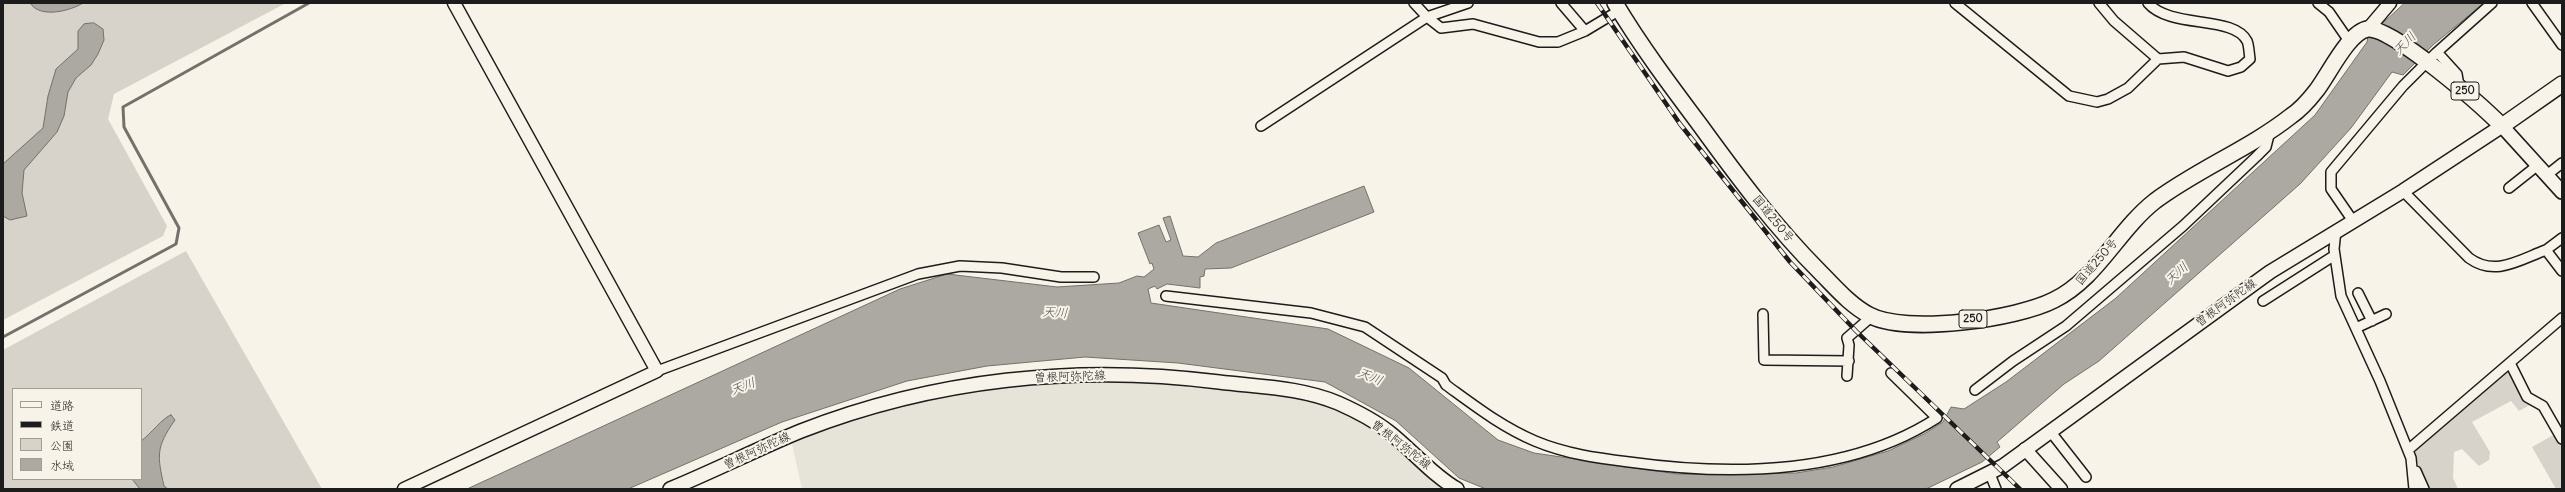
<!DOCTYPE html>
<meta charset="utf-8">
<style>
body{margin:0}
#map{position:relative;width:2565px;height:492px;overflow:hidden;background:#f7f3e8;font-family:Delius,"Klee One",sans-serif}
canvas{display:block}
.frame{position:absolute;inset:0;border:4px solid #1c1c1c;pointer-events:none}
.legend{position:absolute;left:12px;top:388px;width:130px;height:92px;box-sizing:border-box;background:#f7f3e8;border:1px solid #9f9d96;margin:0;padding:5px 7px;list-style:none;font-size:12px;color:#1c1c1c}
.legend li{display:flex;align-items:center;gap:8px;height:20px}
.legend b{width:20px;border:1px solid #9f9d96}
</style>
<div id="map">
<canvas width="2565" height="492"></canvas>
<div class="frame"></div>
<ul class="legend">
<li><b style="height:5px;background:#f7f3e8"></b>道路</li>
<li><b style="height:5px;background:#1c1c1c"></b>鉄道</li>
<li><b style="height:11px;background:#d7d3cb"></b>公園</li>
<li><b style="height:11px;background:#aca9a2"></b>水域</li>
</ul>
</div>
<script>
const c = document.querySelector('canvas').getContext('2d');
c.lineJoin = 'round';
function fill(path, color) { c.fillStyle = color; c.fill(path, 'evenodd'); }
function strokePath(path, color, width, dash) { c.strokeStyle = color; c.lineWidth = width; c.lineCap = dash ? 'butt' : 'round'; c.setLineDash(dash || []); c.stroke(path); }
function write(font, color, halo, rows, align = 'center') {
  c.font = font + ' Delius,"Klee One",sans-serif'; c.lineWidth = 4; c.setLineDash([]); c.textBaseline = 'middle'; c.strokeStyle = halo; c.fillStyle = color; for (const [text, x, y, turn = 0] of rows) {
    c.save(); c.translate(x, y); c.rotate((+turn || 0) * Math.PI / 180); c.textAlign = isNaN(turn) ? turn : align; if (halo) c.strokeText(text, 0, 0); c.fillText(text, 0, 0); c.restore();
  }
}
const built = new Path2D(`
 M 1121,380 L 1299,397 L 1321,401 L 1379,432 L 1448,489 L 802,489 L 792,444 L 823,429 L 893,407 L 960,393 L 1062,381 Z`);
const green = new Path2D(`
 M 3,3 L 286,3 L 114,94 L 108,119 L 167,226 L 163,236 L 3,320 Z
 M 186,251 L 322,489 L 3,489 L 3,350 ZM 13,389 L 141,389 L 141,479 L 13,479 Z
 M 2506,372 L 2511,373 L 2530,405 L 2519,411 L 2511,401 L 2472,422 L 2490,452 L 2489,460 L 2479,466 L 2462,449 L 2454,452 L 2453,478 L 2458,489 L 2429,489 L 2416,459 L 2415,449 Z
 M 2555,434 L 2562,446 L 2562,489 L 2556,489 L 2532,447 Z`);
const water = new Path2D(`
 M 30,3 L 83,3 C 70,11 40,19 30,3 Z
 M 2405,3 L 2484,3 L 2433,45 L 2403,75 L 2392,72 L 2351,128 L 2300,184 L 2099,361 L 2064,384 L 1997,442 L 2000,447 L 1982,462 L 1926,489 L 1486,489 L 1459,478 L 1396,421 L 1325,382 L 1178,363 L 1085,357 L 987,366 L 907,381 L 782,422 L 628,489 L 467,489 L 900,289 L 947,274 L 1057,287 L 1119,283 L 1137,276 L 1144,277 L 1154,269 L 1152,263 L 1150,264 L 1138,233 L 1159,225 L 1166,242 L 1171,240 L 1163,218 L 1170,216 L 1183,256 L 1198,257 L 1216,243 L 1364,186 L 1374,212 L 1231,268 L 1205,269 L 1204,276 L 1200,277 L 1200,288 L 1167,284 L 1157,289 L 1155,286 L 1148,289 L 1151,303 L 1328,329 L 1409,368 L 1498,440 L 1534,453 L 1677,474 L 1796,473 L 1833,467 L 1888,451 L 1924,434 L 1943,422 L 1951,407 L 1964,409 L 2006,382 L 2116,298 L 2315,115 L 2367,42 L 2368,37 Z
 M 94,23 L 103,29 L 104,40 L 98,54 L 91,65 L 76,78 L 68,92 L 64,116 L 57,132 L 24,170 L 22,193 L 27,216 L 10,220 L 3,216 L 3,164 L 43,128 L 48,96 L 56,69 L 78,49 L 78,31 L 84,24 Z
 M 171,415 L 175,420 C 156,447 157,455 164,486 L 168,489 L 140,489 L 132,479 L 141,479 L 141,441 C 150,435 163,417 171,415 Z`);
const stream = new Path2D(`
 M 3,337 L 176,244 L 179,228 L 124,127 L 123,107 L 309,3`);
const minor = new Path2D(`
 M 1414,3 L 1427,17 L 1468,3
 M 1561,3 L 1585,31
 M 1955,3 L 2069,96 L 2097,102 L 2108,99 L 2128,88 L 2158,59 L 2184,57 L 2228,71 L 2241,67 L 2250,59 C 2249,53 2249,45 2247,41 C 2234,15 2170,29 2148,3
 M 2099,3 L 2114,21 L 2158,59
 M 2318,3 L 2329,12 L 2349,41
 M 2532,3 L 2562,45
 M 2437,52 L 2457,74 L 2459,86
 M 1261,126 L 1427,17 L 1441,28 L 1473,24 L 1539,42 L 1558,42 L 1585,31 L 1620,10
 M 2547,175 L 2562,163
 M 2509,188 L 2538,165
 M 2403,191 L 2469,258 C 2495,277 2519,260 2546,250 L 2562,271
 M 2353,221 L 2331,189 L 2331,172 L 2403,86 L 2436,53 L 2492,3
 M 2336,230 L 2334,249 L 2341,296 L 2380,381 L 2411,458 L 2414,489
 M 2546,250 L 2562,238
 M 2358,293 L 2372,321
 M 1166,296 L 1311,313 L 1365,327 L 1442,378 L 1446,385 C 1475,406 1502,427 1535,441 C 1566,454 1597,458 1629,462 C 1730,476 1849,475 1937,418 L 1891,373
 M 2263,301 L 2335,255
 M 1763,314 L 1764,360 L 1849,361
 M 2356,328 L 2386,314
 M 2510,363 L 2527,397 L 2543,406 L 2562,439
 M 657,371 L 918,274 L 960,266 L 1002,268 L 1061,277 L 1094,277
 M 1847,376 L 1849,345 L 1847,338 L 1871,317
 M 1975,390 L 2013,361 L 2066,326 L 2183,226 L 2256,157 L 2266,147 L 2270,131
 M 2050,431 L 2086,477
 M 2408,450 L 2562,318
 M 2416,471 L 2424,489
 M 1990,474 L 1996,489`);
const tertiary = new Path2D(`
 M 2368,29 L 2390,3
 M 2025,449 L 2061,489
 M 404,489 L 657,371 L 454,3`);
const secondary = new Path2D(`
 M 670,489 C 714,471 757,449 801,431 C 934,379 1077,364 1219,382 C 1259,387 1300,387 1338,403 C 1356,411 1374,420 1389,432 C 1412,450 1431,474 1457,489
 M 1957,489 L 2003,466 L 2270,272 L 2403,191 L 2502,126 L 2562,192`);
const trunk = new Path2D(`
 M 1615,3 C 1640,45 1670,85 1700,125 C 1737,176 1775,227 1820,272 C 1835,287 1850,305 1869,315 C 1906,335 2017,319 2054,300 C 2097,279 2118,230 2155,201 C 2198,169 2249,149 2291,116 C 2300,110 2309,100 2316,91 C 2328,76 2349,31 2368,29 C 2393,27 2482,106 2502,126 L 2562,84`);
const rail = new Path2D(`
 M 1597,3 L 1680,124 L 1790,262 L 1856,331 L 2020,489`);
const shields = [
 [2465,91,28],
 [1973,319,28]
];
const shieldNames = [
 ["250",2465,91],
 ["250",1973,319]
];
const streetNames = [
 ["国道250号",1773,219,50],
 ["国道250号",2097,262,-49],
 ["曽根阿弥陀線",2226,303,-36],
 ["曽根阿弥陀線",1070,377,-2],
 ["曽根阿弥陀線",1401,445,38],
 ["曽根阿弥陀線",757,451,-25]
];
const waterNames = [
 ["天川",2405,44,-46],
 ["天川",2177,274,-42],
 ["天川",1055,313,3],
 ["天川",1370,377,22],
 ["天川",743,387,-21]
];
fill(built, '#e6e3d9');
fill(green, '#d7d3cb');
fill(water, '#aca9a2');
strokePath(water, '#72716c', 1);
strokePath(stream, '#72716c', 3);
strokePath(minor, '#1c1c1c', 12);
strokePath(tertiary, '#1c1c1c', 15);
strokePath(secondary, '#1c1c1c', 16);
strokePath(trunk, '#1c1c1c', 18);
strokePath(minor, '#f7f3e8', 9);
strokePath(tertiary, '#f7f3e8', 12);
strokePath(secondary, '#f7f3e8', 13);
strokePath(trunk, '#f7f3e8', 15);
strokePath(rail, '#1c1c1c', 4.5);
strokePath(rail, '#f7f3e8', 3, [9]);
for (const [x, y, w] of shields) { const box = new Path2D(); box.roundRect(x - w / 2, y - 9, w, 18, 3); c.fillStyle = '#f7f3e8'; c.fill(box); strokePath(box, '#1c1c1c', 1); }
write('bold 11px', '#1c1c1c', null, shieldNames);
write('12px', '#1c1c1c', '#f7f3e8', streetNames);
write('italic 13px', '#565452', '#f7f3e8', waterNames);
</script>
